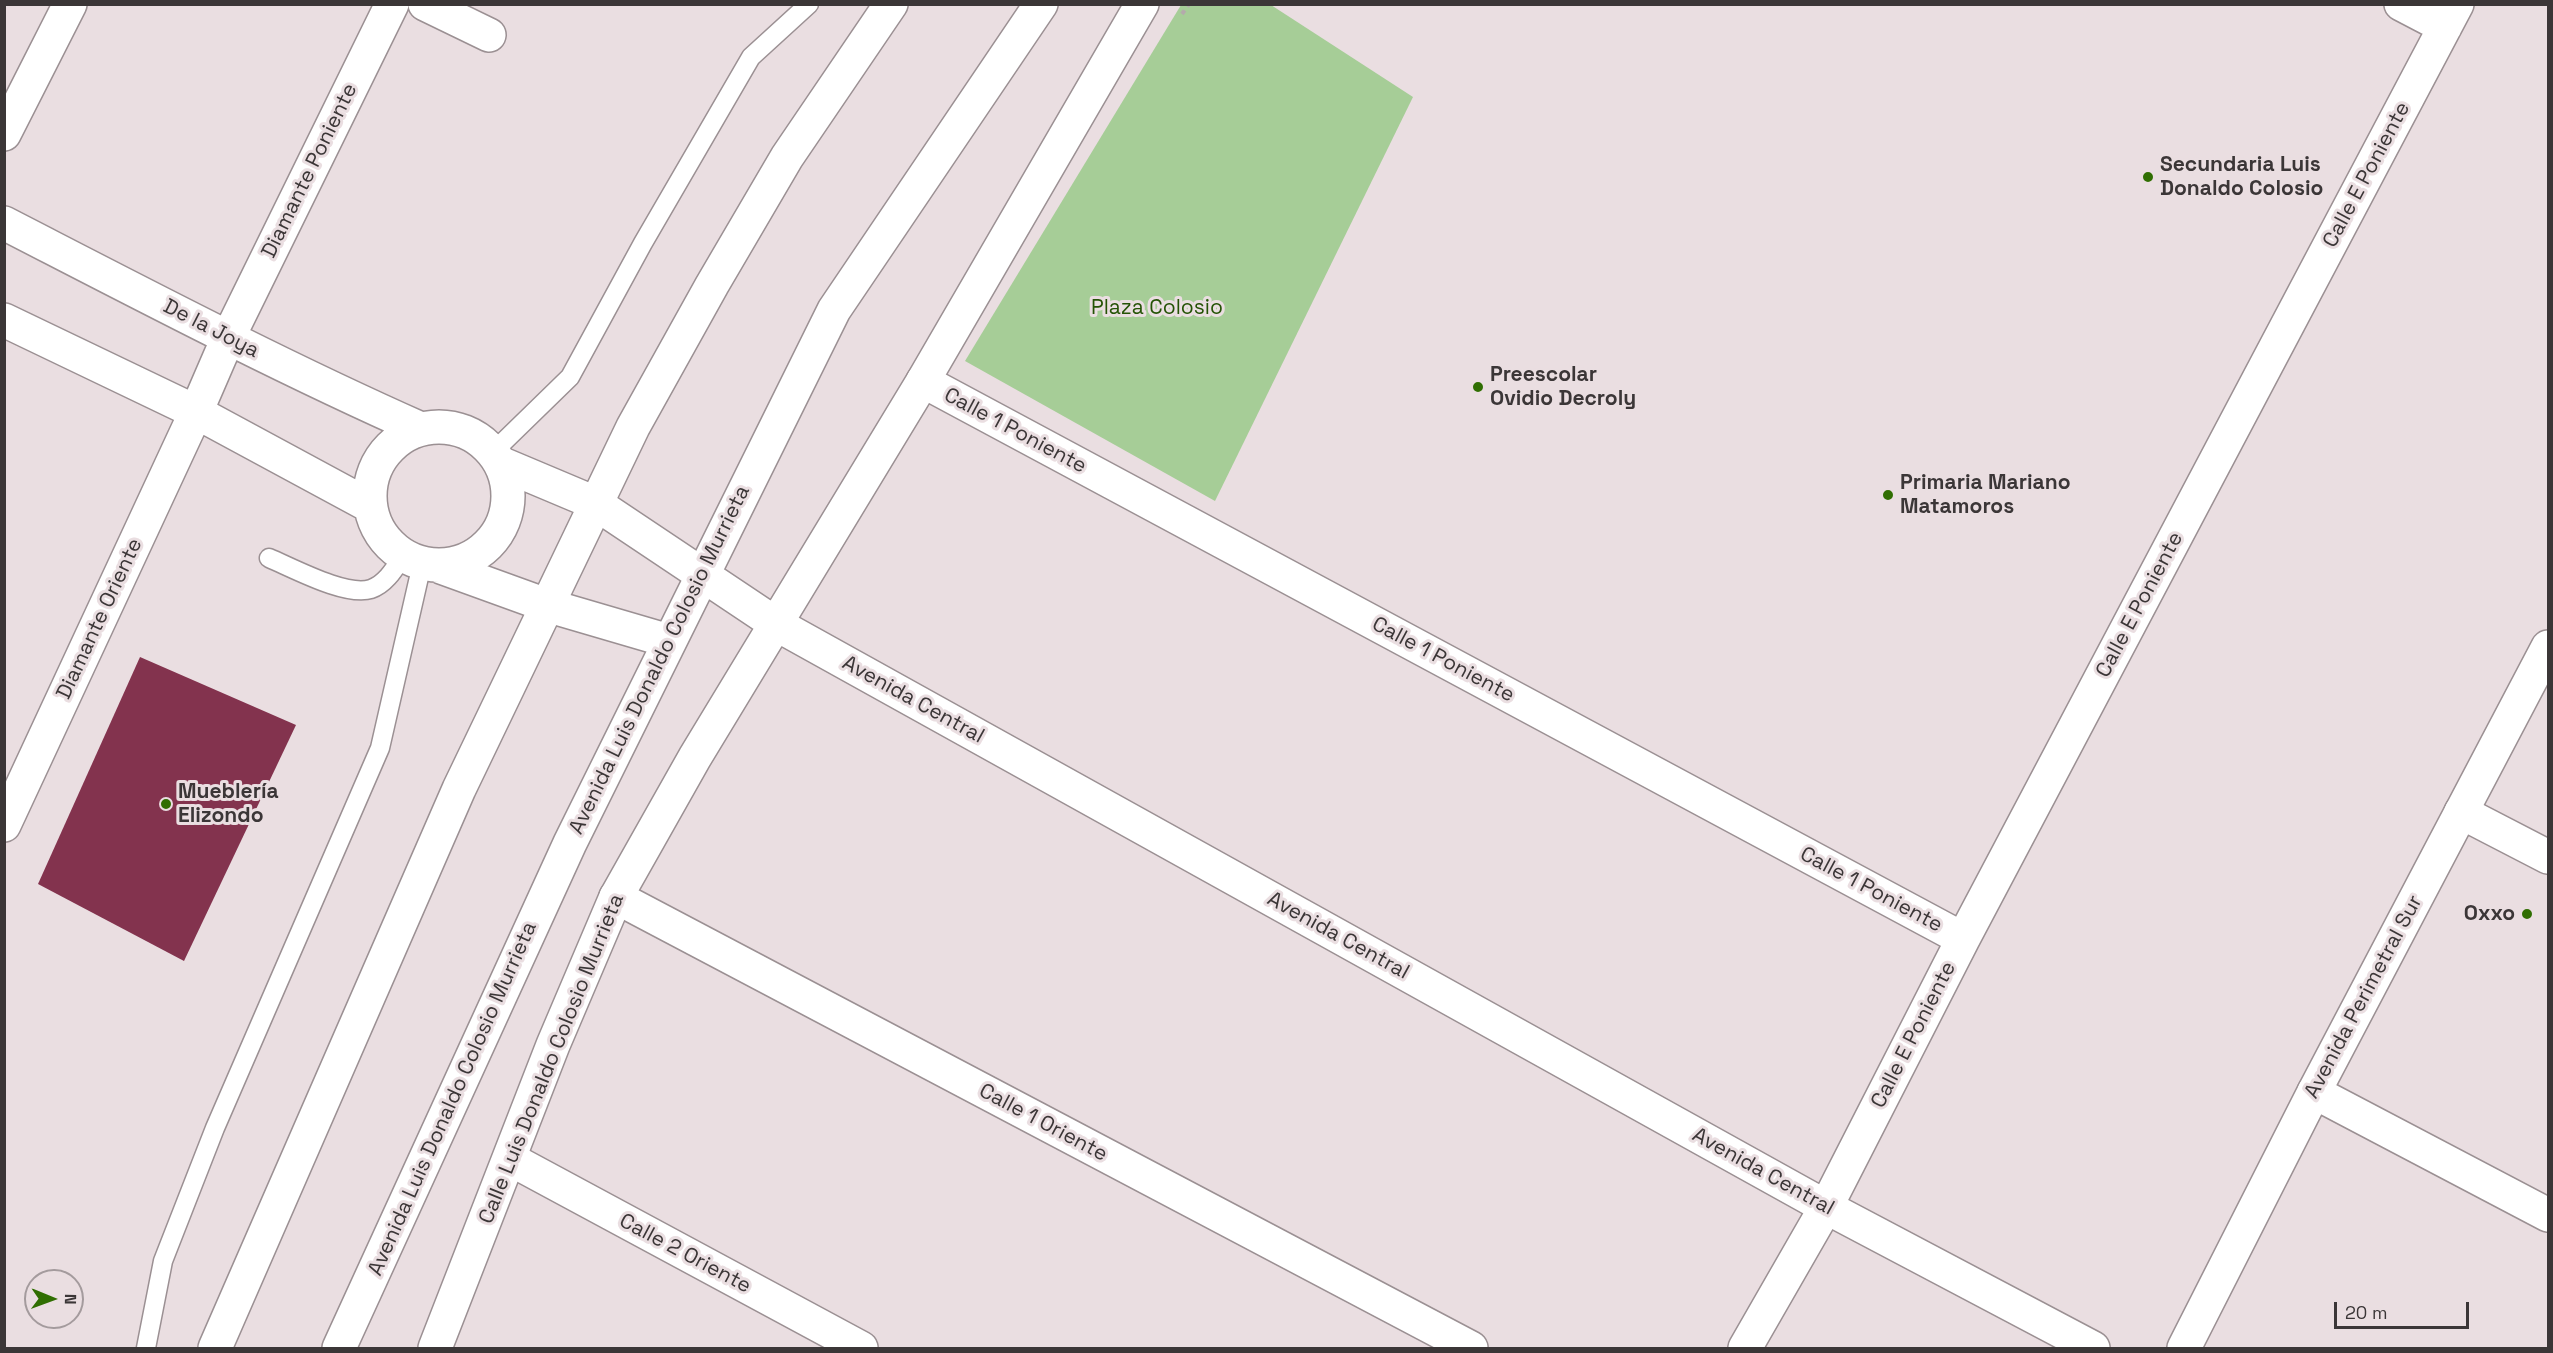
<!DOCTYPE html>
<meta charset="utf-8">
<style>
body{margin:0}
#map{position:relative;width:2553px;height:1353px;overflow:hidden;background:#eadee1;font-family:"Space Grotesk",sans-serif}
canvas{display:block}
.frame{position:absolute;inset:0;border:6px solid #3b3637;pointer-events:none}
.north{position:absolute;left:24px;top:1269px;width:60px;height:60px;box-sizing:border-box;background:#eadee1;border:2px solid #a49b9d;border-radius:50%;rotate:91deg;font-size:16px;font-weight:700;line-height:24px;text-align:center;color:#3b3637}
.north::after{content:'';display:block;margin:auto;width:21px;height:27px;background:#306e02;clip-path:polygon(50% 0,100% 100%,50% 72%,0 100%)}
.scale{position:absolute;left:2334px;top:1302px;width:135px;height:27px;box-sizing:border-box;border:3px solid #3b3637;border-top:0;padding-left:8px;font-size:18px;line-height:21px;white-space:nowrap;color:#3b3637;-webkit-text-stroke:4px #eadee1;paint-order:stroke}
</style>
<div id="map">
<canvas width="2553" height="1353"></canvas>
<div class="frame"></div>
<div class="north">N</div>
<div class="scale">20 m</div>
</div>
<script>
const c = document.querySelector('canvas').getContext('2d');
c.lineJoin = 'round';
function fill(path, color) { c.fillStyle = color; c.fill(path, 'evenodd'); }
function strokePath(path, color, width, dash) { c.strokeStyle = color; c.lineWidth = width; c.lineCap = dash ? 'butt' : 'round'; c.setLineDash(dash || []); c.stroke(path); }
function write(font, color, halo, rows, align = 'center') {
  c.font = font + ' "Space Grotesk",sans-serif'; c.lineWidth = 6; c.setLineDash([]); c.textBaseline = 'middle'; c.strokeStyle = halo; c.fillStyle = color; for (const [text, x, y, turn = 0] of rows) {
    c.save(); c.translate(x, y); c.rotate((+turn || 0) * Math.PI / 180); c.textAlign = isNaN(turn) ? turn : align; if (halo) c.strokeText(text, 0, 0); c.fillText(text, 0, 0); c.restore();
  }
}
const green = new Path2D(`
 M 1181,5 L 1271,5 L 1413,97 L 1215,501 L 965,361 Z`);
const building = new Path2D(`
 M 140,657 L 296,725 L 184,961 L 38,884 Z`);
const path = new Path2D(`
 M 1182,14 L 1189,4`);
const service = new Path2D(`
 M 493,452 L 570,377 L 643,243 L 751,57 L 809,4
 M 269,558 C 293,568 346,597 371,589 C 386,584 395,568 403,556
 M 146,1348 L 163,1261 L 215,1128 L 380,748 L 422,564`);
const minor = new Path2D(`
 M 425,4 L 489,35
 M 2401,4 L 2445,27
 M 4,134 L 70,4
 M 4,223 C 142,294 279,366 421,429
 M 4,320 L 196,412 L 370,506
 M 923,381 L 1963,939
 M370 496a69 69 0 1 1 138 0a69 69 0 1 1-138 0Z
 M 500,463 L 595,503
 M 441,567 L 546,605 L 669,641
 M 2461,812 L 2548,857
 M 4,825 L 196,412 L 228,338 L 392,4
 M 616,897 L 1471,1348
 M 2314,1092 L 2548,1215
 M 510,1159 L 861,1348
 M 1745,1348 L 1826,1207 L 1963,939 L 2457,4`);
const tertiary = new Path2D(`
 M 595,503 L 776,624 L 1826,1207 L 2093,1348
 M 435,1348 L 553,1045 L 616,897 L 695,757 L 923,381 L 1142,4
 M 2184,1348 L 2314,1092 L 2548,647`);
const secondary = new Path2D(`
 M 215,1348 L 459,789 L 633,427 L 712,285 L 787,157 L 891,4
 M 339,1348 L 570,843 L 834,310 L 1041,4`);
const markers = [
 [2148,177,6,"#306e02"],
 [1478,387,6,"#306e02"],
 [1888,495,6,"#306e02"],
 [166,804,6,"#306e02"],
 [2527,914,6,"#306e02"]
];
const poiNames = [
 ["Secundaria Luis",2160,165],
 ["Donaldo Colosio",2160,189],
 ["Preescolar",1490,375],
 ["Ovidio Decroly",1490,399],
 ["Primaria Mariano",1900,483],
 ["Matamoros",1900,507],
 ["Mueblería",178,792],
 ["Elizondo",178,816],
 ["Oxxo",2515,914,"right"]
];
const streetNames = [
 ["Diamante Poniente",310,171,-64],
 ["Calle E Poniente",2367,175,-62],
 ["De la Joya",211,329,27],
 ["Calle 1 Poniente",1015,431,28],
 ["Calle E Poniente",2140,605,-62],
 ["Diamante Oriente",100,619,-65],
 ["Avenida Luis Donaldo Colosio Murrieta",660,660,-64],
 ["Calle 1 Poniente",1443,660,28],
 ["Avenida Central",913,700,29],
 ["Calle 1 Poniente",1871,890,28],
 ["Avenida Central",1338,936,29],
 ["Avenida Perimetral Sur",2364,997,-62],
 ["Calle E Poniente",1914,1035,-63],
 ["Calle Luis Donaldo Colosio Murrieta",552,1059,-68],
 ["Avenida Luis Donaldo Colosio Murrieta",453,1099,-66],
 ["Calle 1 Oriente",1043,1123,28],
 ["Avenida Central",1763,1172,29],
 ["Calle 2 Oriente",685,1254,28]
];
const parkNames = [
 ["Plaza Colosio",1157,308]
];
fill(green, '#a6cd97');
fill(building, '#83334e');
strokePath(service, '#9b9093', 21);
strokePath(minor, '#9b9093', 36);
strokePath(tertiary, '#9b9093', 36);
strokePath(secondary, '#9b9093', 36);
strokePath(path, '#b4aaac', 4, [4.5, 4.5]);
strokePath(service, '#fff', 18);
strokePath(minor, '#fff', 33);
strokePath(tertiary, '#fff', 33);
strokePath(secondary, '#fff', 33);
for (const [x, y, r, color] of markers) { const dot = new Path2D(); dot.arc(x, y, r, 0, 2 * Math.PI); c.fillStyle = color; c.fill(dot); strokePath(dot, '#eadee1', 2); }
write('bold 21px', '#3b3637', '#eadee1', poiNames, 'left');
write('21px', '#3b3637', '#eadee1', streetNames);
write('21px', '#245305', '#eadee1', parkNames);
</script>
